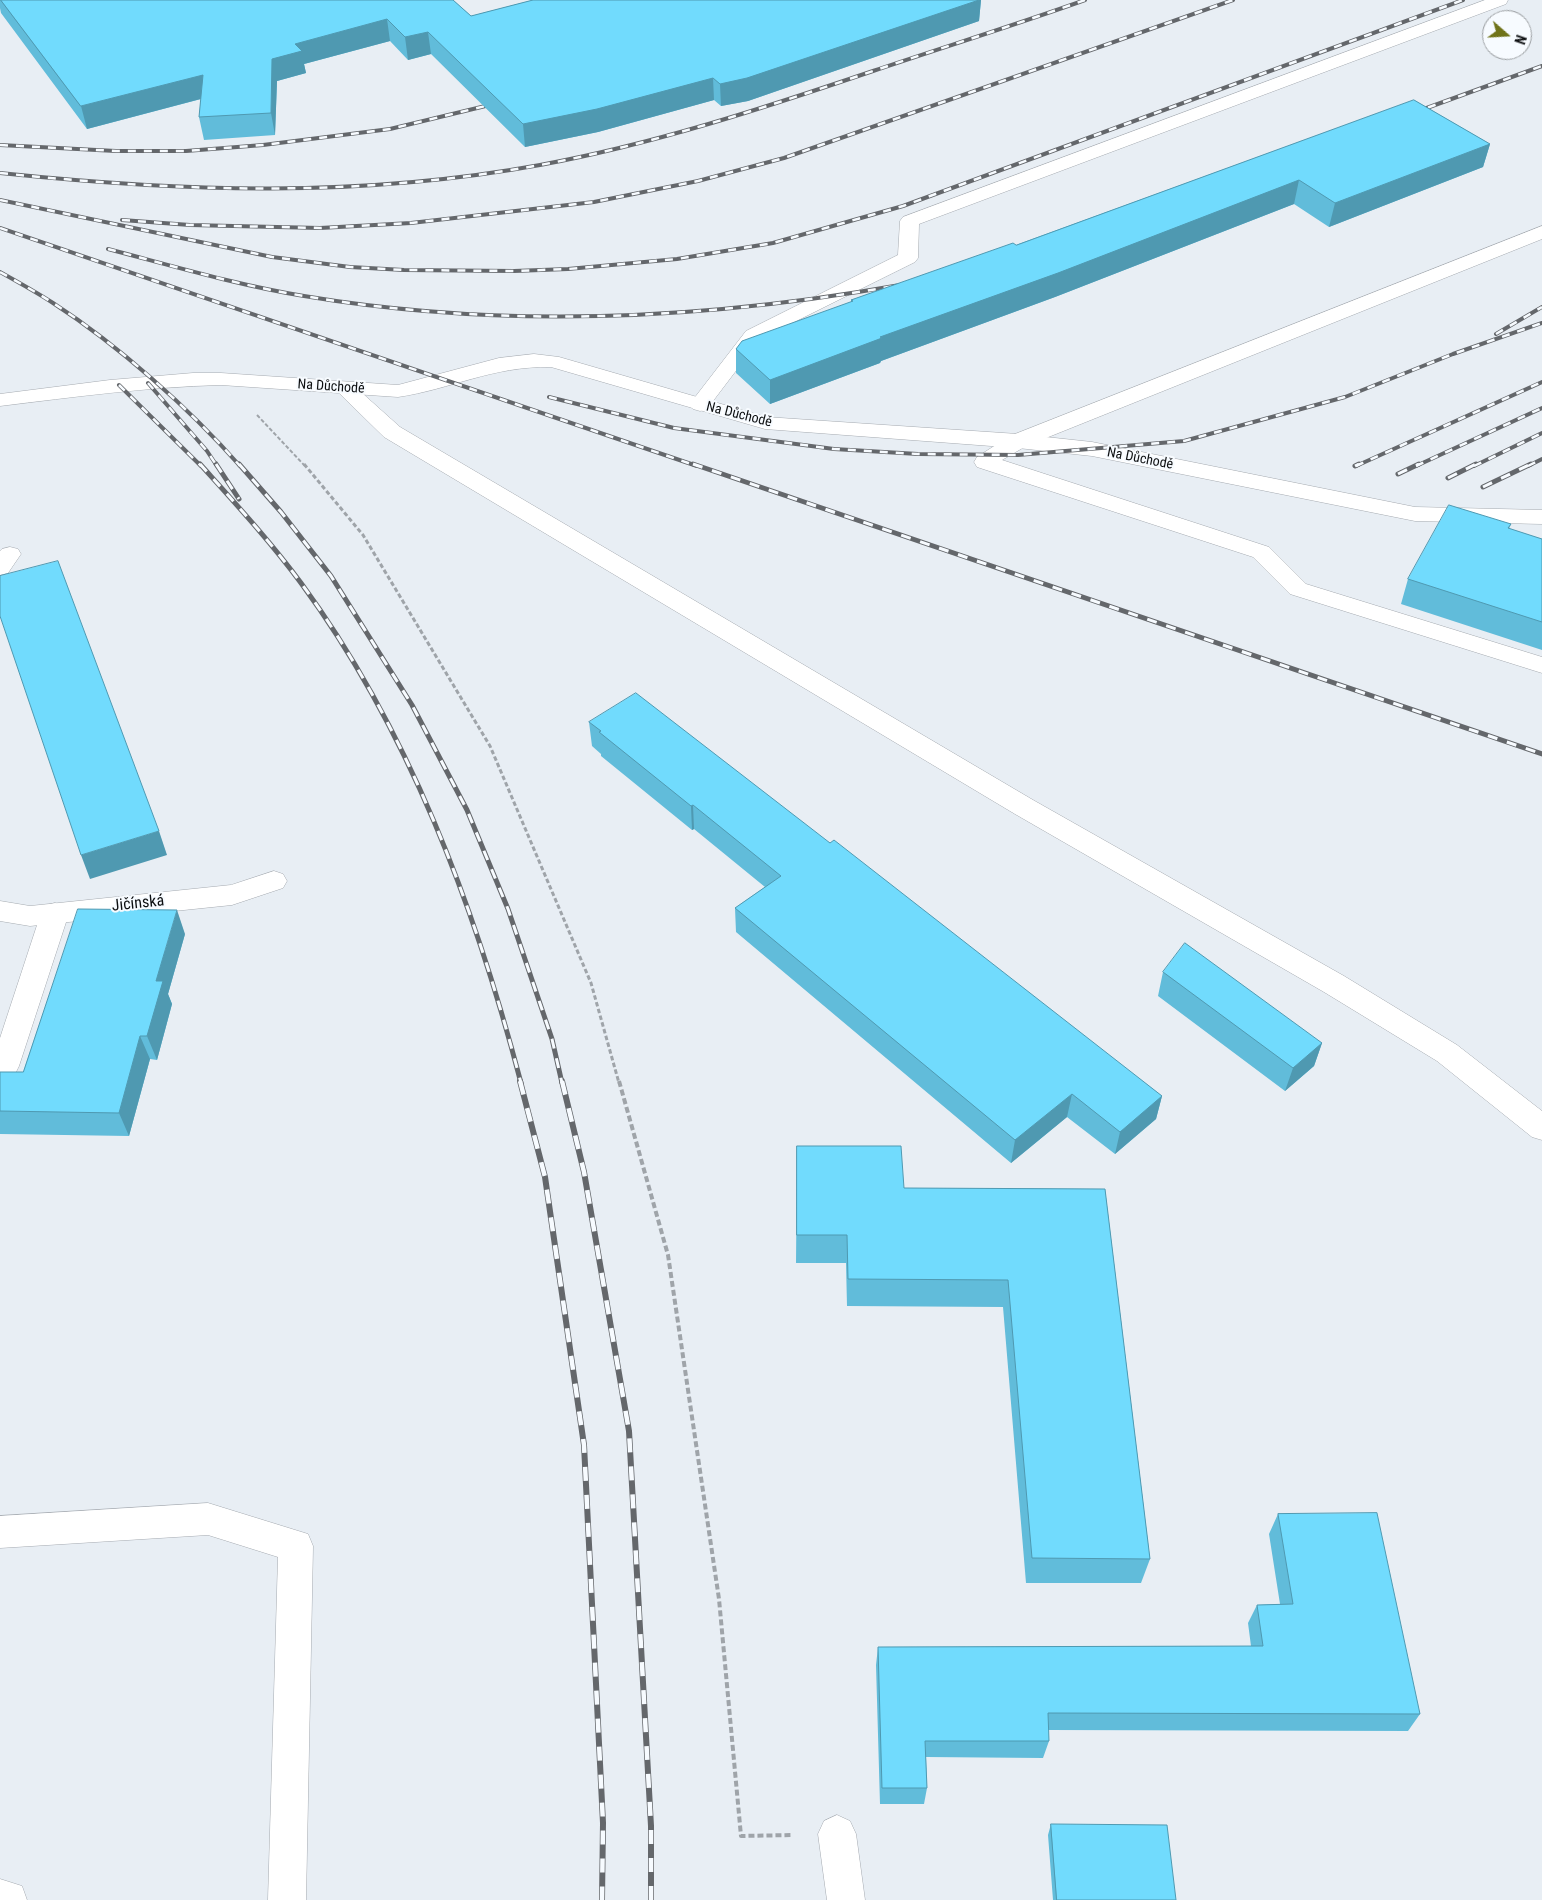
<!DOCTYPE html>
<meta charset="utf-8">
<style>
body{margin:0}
#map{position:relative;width:1542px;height:1900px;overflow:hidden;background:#e8eef4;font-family:"Roboto Condensed",sans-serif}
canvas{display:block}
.north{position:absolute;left:1482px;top:10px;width:50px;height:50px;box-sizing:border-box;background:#f7fbff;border:1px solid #999da0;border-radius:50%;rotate:109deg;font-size:14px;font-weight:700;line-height:20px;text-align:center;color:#0d0f11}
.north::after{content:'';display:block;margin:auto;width:18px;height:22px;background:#707319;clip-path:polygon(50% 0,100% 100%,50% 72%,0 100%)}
</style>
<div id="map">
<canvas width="1542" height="1900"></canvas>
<div class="north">N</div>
</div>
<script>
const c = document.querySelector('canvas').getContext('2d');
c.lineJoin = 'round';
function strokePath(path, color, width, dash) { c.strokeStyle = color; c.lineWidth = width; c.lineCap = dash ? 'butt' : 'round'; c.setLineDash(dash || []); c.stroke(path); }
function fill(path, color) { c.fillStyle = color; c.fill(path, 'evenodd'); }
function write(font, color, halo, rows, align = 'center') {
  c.font = font + ' "Roboto Condensed",sans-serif'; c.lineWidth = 4; c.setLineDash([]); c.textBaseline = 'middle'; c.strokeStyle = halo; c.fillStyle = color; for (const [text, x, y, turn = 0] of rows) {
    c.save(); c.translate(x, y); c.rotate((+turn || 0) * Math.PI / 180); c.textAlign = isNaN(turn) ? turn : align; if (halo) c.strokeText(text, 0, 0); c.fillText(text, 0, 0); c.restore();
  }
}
const pathFar2 = new Path2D(`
 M 257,415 L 305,466`);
const pathFar1 = new Path2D(`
 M 304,464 L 363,535 L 490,746 L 591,983 L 619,1083`);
const path = new Path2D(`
 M 619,1081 L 668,1255 L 719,1599 L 741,1836 L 792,1835`);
const service = new Path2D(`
 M 1485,0 L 1508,0 L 1506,4 L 919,224 L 918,258 L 915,262 L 760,339 L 707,409 L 700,411 L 693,409 L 689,405 L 746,331 L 898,255 L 900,221 L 903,217 Z
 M 1542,226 L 1542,239 L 1026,446 L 1002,460 L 1269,547 L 1306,584 L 1542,657 L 1542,673 L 1290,594 L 1253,557 L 977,467 L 974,462 L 977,457 L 1010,436 Z
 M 345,382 L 352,384 L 400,427 L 1033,800 L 1344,976 L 1457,1045 L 1542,1111 L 1542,1140 L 1532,1137 L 1437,1061 L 1324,992 L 1015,814 L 384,437 L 338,392 L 335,388 L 338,384 Z
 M 10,547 L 18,549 L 21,554 L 8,573 L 0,575 L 0,551 L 2,549 Z
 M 55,903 L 65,906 L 69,913 L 19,1066 L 15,1074 L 0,1078 L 0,1038 L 41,913 L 45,906 Z
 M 208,1503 L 308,1534 L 313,1546 L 306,1900 L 268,1900 L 278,1557 L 208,1535 L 0,1548 L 0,1516 Z
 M 837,1815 L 850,1821 L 856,1834 L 865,1900 L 827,1900 L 818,1834 L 824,1821 Z
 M 0,1879 L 22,1886 L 27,1900 L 0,1900 Z`);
const minor = new Path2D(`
 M 534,354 L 559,357 L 766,417 L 1018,434 L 1092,442 L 1415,507 L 1542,510 L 1542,524 L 1415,521 L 1092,456 L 1018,448 L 765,429 L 551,367 C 492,366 452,389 398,397 L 221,385 C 147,387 74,397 0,406 L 0,394 L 110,380 L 193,373 L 221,373 L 398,385 L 499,358 Z
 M 274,871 L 283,874 L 287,881 L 283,888 L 232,905 L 30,926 L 0,921 L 0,901 L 30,906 L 231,885 Z`);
const railFar2 = new Path2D(`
 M 1413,113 L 1542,66
 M 0,145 L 116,151 L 186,151 L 263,145 L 390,129 L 498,103
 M 0,173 C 183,192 358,198 540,165 C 654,144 764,108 873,71 C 944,47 1015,25 1085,0
 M 0,200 L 272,257 L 350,267 L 404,270 L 514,271 L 568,269 L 677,259 L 773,243 L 903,206 L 1463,0
 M 122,220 L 190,225 L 320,228 L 411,223 L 594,202 L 698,181 L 784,158 L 1233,0
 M 0,228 L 697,466
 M 108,249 C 173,266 237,285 304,296 C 502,329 703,320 900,285
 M 0,272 C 18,282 36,292 53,303 C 118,345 189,408 240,466
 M 1496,334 L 1542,307
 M 148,383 L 207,451 L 217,466
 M 119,385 L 201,466
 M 549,397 L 674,428 L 834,449 L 918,454 L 1018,455 L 1184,441 L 1345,397 L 1453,354 L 1542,323
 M 1356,466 L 1542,382
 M 1416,466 L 1542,408
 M 1474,466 L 1542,433
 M 1528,466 L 1542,459`);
const railFar1 = new Path2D(`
 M 200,464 C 235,503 270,541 301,583 C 409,730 475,907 521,1083
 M 216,464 L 239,499
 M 239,464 L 281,512 L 331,576 L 412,705 L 467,810 L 508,909 L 552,1039 L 562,1083
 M 693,464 L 1542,754
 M 1355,466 L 1359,464
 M 1398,474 L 1419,464
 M 1448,478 L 1476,464
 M 1483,487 L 1531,464`);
const rail = new Path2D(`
 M 520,1081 L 545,1177 L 584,1445 L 603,1823 L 602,1900
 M 562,1081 L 584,1172 L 629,1431 L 651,1826 L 651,1900`);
const wall = new Path2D(`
 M 0,0 L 453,0 L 471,16 L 533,0 L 981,0 L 979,21 L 748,101 L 721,106 L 714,100 L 598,132 L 525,147 L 431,54 L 408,60 L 390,41 L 304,64 L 306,73 L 277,81 L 275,135 L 204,140 L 199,117 L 201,99 L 87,129 L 1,13 L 0,8 Z
 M 1414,100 L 1490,144 L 1483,167 L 1329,227 L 1294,204 L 1055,297 L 881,361 L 880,363 L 770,404 L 736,373 L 736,349 L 851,302 L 851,300 L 1016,245 Z
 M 1511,524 L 1509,529 L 1542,539 L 1542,650 L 1401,604 L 1408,579 Z
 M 589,722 L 830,843 L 1162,1096 L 1156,1119 L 1115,1154 L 1067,1117 L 1011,1163 L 736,932 L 735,908 L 765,887 L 694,829 L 692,830 L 601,756 L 601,754 L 592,746 Z
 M 185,934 L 168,994 L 172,1004 L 157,1060 L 150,1059 L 129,1136 L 0,1134 L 0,1072 L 23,1072 Z
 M 1163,972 L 1322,1043 L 1314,1066 L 1285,1091 L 1158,996 Z
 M 797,1146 L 904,1188 L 1105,1189 L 1150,1559 L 1141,1583 L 1026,1583 L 1003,1307 L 847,1306 L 846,1263 L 796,1263 Z
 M 1278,1514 L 1420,1714 L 1408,1731 L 1048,1730 L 1049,1741 L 1043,1758 L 926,1757 L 927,1788 L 924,1804 L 880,1804 L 876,1665 L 878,1647 L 1251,1646 L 1248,1623 L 1257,1605 L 1280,1604 L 1269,1534 Z
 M 1051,1824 L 1176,1900 L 1053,1900 L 1048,1835 Z`);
const shadedWall = new Path2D(`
 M 979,0 L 981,0 L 979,21 L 748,101 L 721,106 L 720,84 Z
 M 387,19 L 390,41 L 304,64 L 306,73 L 277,81 L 275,135 L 271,113 L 272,59 L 295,44 Z
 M 428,32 L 431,54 L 408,60 L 405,37 Z
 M 203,75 L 208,97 L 87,129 L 81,106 Z
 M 713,78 L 714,100 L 598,132 L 525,147 L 523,124 Z
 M 1490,144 L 1483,167 L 1329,227 L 1335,203 Z
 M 1299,180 L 1294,204 L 1055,297 L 881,361 L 880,363 L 770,404 L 770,380 L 880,337 Z
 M 693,805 L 694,829 L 692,830 L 691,806 Z
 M 159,831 L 167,855 L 90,879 L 81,855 Z
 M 177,910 L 185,934 L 168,994 L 172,1004 L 157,1060 L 147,1036 L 156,981 Z
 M 140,1036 L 150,1059 L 129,1136 L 119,1113 Z
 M 1322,1043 L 1314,1066 L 1285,1091 L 1293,1068 Z
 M 1072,1094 L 1067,1117 L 1011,1163 L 1015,1140 Z
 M 1162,1096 L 1156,1119 L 1115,1154 L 1120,1132 Z`);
const building = new Path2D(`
 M 1,0 L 453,0 L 471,16 L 533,0 L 979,0 L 747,78 L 720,84 L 713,78 L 597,109 L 523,124 L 428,32 L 405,37 L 387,19 L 295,44 L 302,51 L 272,59 L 271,113 L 199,117 L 203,75 L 81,106 Z
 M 1414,100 L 1490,144 L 1335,203 L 1299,180 L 1058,273 L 880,337 L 882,338 L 770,380 L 736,349 L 742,341 L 853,301 L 851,300 L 1013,243 L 1016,245 Z
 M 1449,505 L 1511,524 L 1508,528 L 1542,539 L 1542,622 L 1408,579 Z
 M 58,561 L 159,831 L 81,855 L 0,616 L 0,576 Z
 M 636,693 L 830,843 L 834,840 L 1162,1096 L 1120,1132 L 1072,1094 L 1015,1140 L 735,908 L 781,876 L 693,805 L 691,806 L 599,732 L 601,731 L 589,722 Z
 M 78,909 L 177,910 L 156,981 L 163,981 L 147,1036 L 140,1036 L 119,1113 L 0,1111 L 0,1072 L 23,1072 Z
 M 1185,943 L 1322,1043 L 1293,1068 L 1163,972 Z
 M 797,1146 L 901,1146 L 904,1188 L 1105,1189 L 1150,1559 L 1032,1558 L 1008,1280 L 848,1279 L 847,1235 L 797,1235 Z
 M 1377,1513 L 1420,1714 L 1048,1713 L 1049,1741 L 925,1741 L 927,1788 L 882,1788 L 878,1647 L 1263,1646 L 1257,1605 L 1293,1604 L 1278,1514 Z
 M 1051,1824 L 1167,1825 L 1176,1900 L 1057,1900 Z`);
const farStreetnames = [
 ["Na Důchodě",331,387,4],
 ["Na Důchodě",739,415,14],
 ["Na Důchodě",1140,459,11]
];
const streetNames = [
 ["Jičínská",138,904,-6]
];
strokePath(service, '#a5aab0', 1);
strokePath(minor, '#a5aab0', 1);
strokePath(pathFar2, '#9fa4a9', 2, [4, 2]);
strokePath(pathFar1, '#9fa4a9', 3, [4.5, 2.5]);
strokePath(path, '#9fa4a9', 4, [6, 3]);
fill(service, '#fff');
fill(minor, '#fff');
strokePath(railFar2, '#64676b', 4);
strokePath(railFar1, '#64676b', 5);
strokePath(rail, '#64676b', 6);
strokePath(railFar2, '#f7fbff', 2.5, [8]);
strokePath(railFar1, '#f7fbff', 3, [10]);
strokePath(rail, '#f7fbff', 4.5, [14]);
fill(wall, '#61bcda');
fill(shadedWall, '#4f99b1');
fill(building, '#71dbfd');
strokePath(building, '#4f99b1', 1);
write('14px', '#0d0f11', '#f7fbff', farStreetnames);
write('16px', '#0d0f11', '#f7fbff', streetNames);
</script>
